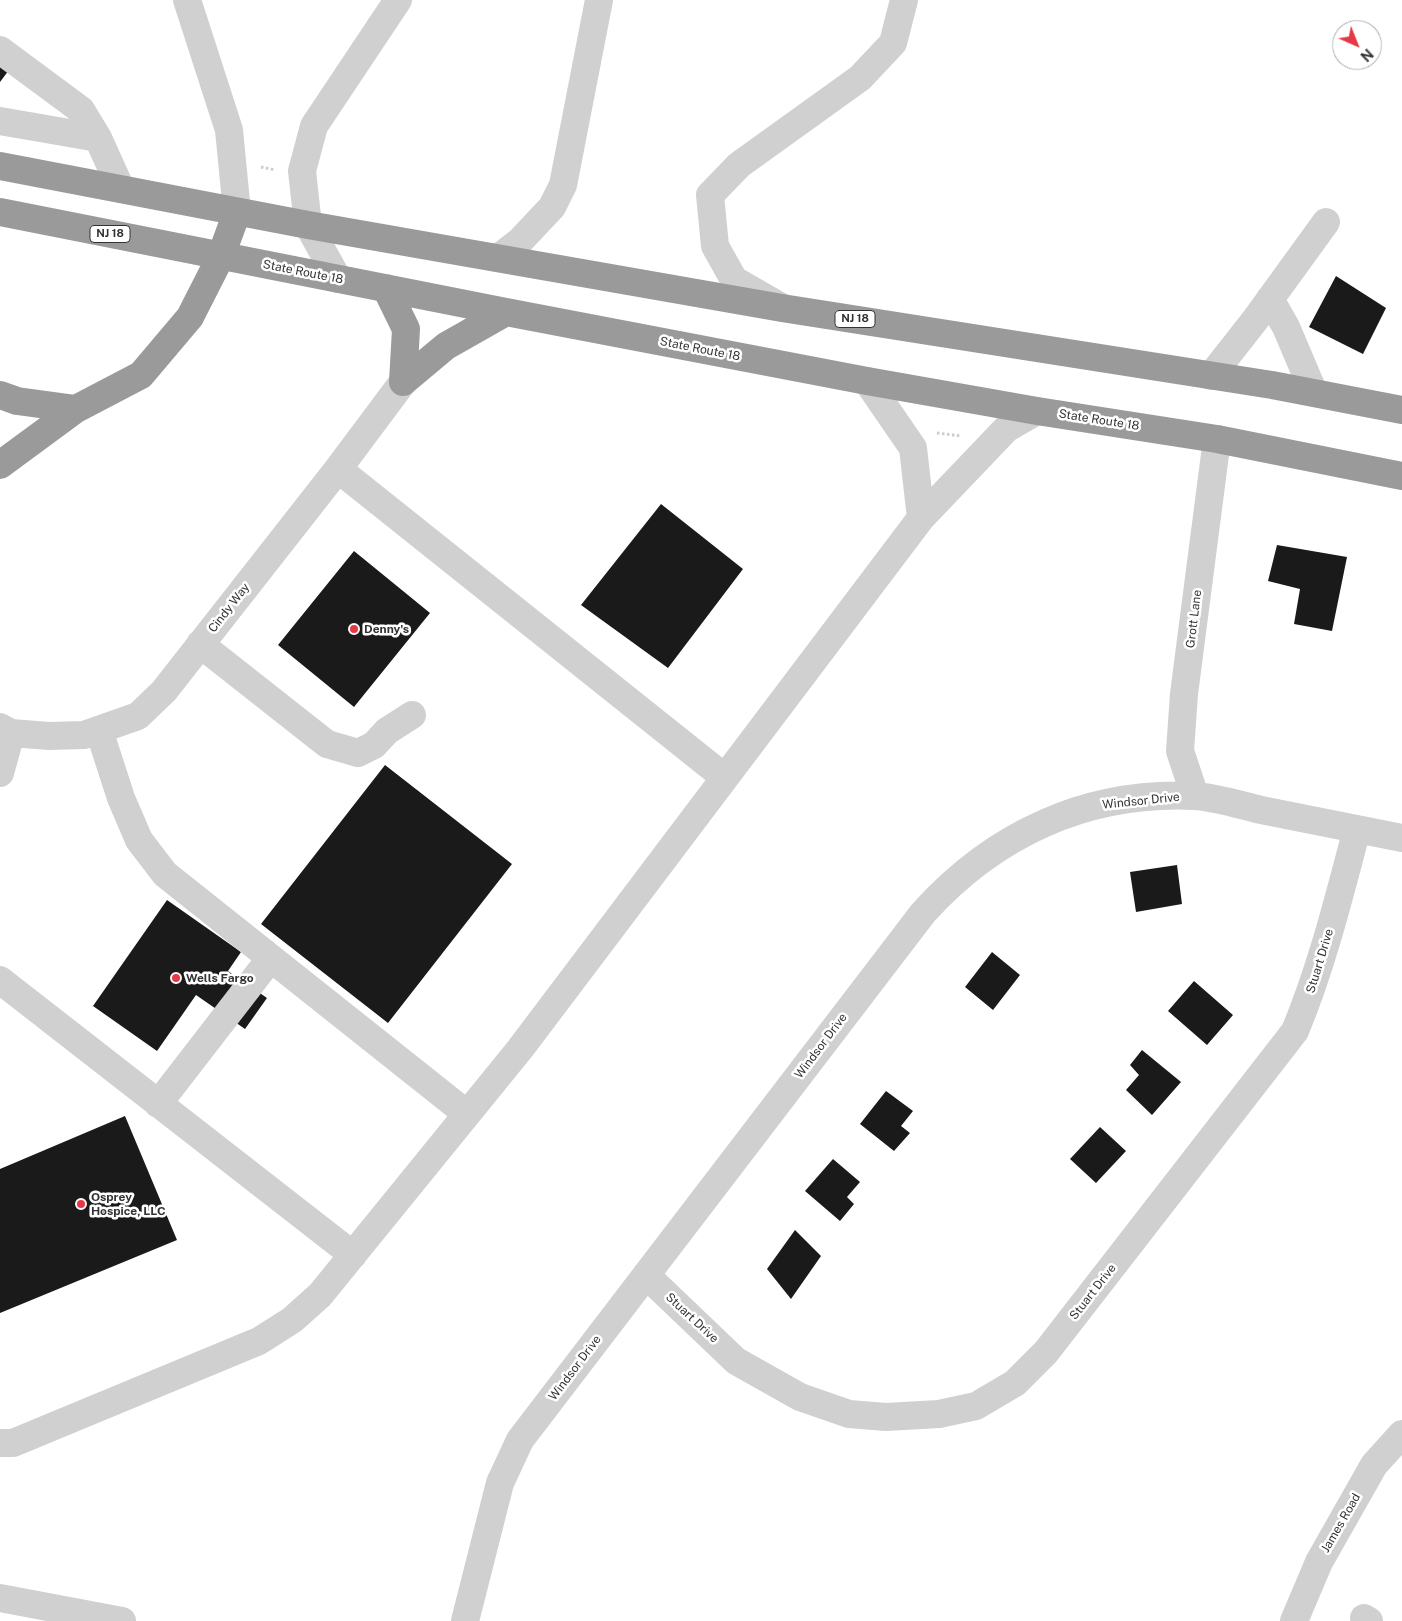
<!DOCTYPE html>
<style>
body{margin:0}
#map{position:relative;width:1402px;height:1621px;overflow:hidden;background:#fff;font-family:"Public Sans",sans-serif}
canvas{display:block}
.north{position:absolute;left:1332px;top:20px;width:50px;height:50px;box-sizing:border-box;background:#fff;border:1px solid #adadad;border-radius:50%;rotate:136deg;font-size:14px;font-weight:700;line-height:20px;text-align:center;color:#333}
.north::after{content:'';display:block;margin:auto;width:18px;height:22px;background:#e63946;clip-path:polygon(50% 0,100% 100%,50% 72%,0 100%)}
</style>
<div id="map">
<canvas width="1402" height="1621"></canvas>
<div class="north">N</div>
</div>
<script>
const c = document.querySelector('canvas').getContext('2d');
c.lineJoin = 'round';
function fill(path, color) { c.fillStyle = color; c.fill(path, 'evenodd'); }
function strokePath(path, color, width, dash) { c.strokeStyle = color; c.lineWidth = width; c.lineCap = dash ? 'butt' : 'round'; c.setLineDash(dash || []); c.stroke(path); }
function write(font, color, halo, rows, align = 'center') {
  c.font = font + ' "Public Sans",sans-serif'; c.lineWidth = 5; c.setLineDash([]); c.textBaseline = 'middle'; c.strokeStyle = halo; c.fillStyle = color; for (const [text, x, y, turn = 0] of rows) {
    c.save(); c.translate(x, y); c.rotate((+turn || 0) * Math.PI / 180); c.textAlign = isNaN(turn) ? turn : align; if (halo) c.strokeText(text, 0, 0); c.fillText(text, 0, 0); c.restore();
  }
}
const building = new Path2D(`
 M 0,57 L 12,66 L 0,82 Z
 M 1336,276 L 1386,308 L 1363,354 L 1309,327 Z
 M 661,504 L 743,569 L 668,668 L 581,605 Z
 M 1277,545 L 1347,557 L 1332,631 L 1294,624 L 1300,589 L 1268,581 Z
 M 354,551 L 430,613 L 354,707 L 278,645 Z
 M 385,765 L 512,864 L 388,1023 L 261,924 Z
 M 1177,865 L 1182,904 L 1136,912 L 1130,872 Z
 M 167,900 L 241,952 L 228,971 L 267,998 L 245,1029 L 196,995 L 157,1051 L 93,1006 Z
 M 992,952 L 1020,975 L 993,1010 L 965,987 Z
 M 1194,981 L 1233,1015 L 1207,1045 L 1168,1011 Z
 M 1142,1050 L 1181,1082 L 1152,1115 L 1126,1090 L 1139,1075 L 1130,1065 Z
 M 886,1091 L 913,1111 L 901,1126 L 910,1133 L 894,1151 L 860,1124 Z
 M 125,1116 L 177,1240 L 0,1313 L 0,1169 Z
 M 1100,1127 L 1126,1151 L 1096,1183 L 1070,1159 Z
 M 833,1159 L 860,1182 L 847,1197 L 854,1204 L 840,1221 L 805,1191 Z
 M 795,1230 L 821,1256 L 791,1299 L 767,1269 Z`);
const path = new Path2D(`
 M 261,167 L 275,170
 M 937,433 L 961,436`);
const minor = new Path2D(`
 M 187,0 L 229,130 L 237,212
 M 0,50 L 81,110 L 98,138 L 121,189
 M 0,121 L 98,138
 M 498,258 L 520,241 L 552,207 L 563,185 L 599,0
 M 338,279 L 308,225 L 302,171 L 314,126 L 398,0
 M 1270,299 L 1286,327 L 1314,393
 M 781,307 L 734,280 L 715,246 L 710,195 L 739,165 L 860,78 L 893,43 L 904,0
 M 1211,376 L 1255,320 L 1326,222
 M 867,381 L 913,448 L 921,518
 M 338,469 L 724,777
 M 200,644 L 327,744 L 358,753 L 374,745 L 387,731 L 412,715
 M 0,727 L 11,733 L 49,736 L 84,735 L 138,716 L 164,691 L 338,469 L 403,382
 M 99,730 L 121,798 L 139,840 L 165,874 L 467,1114
 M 0,773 L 11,733
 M 1195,796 L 1180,751 L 1184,694 L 1217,439
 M 0,980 L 353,1255
 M 158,1104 L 270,959
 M 646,1275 L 736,1361 L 800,1397 L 849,1414 L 886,1417 L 939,1414 L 976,1406 L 1015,1383 L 1046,1352 L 1295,1031 C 1322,966 1339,897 1357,829
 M 0,1443 L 13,1443 L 259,1341 L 292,1320 L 320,1295 L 520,1049 L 921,518 L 1006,429 L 1037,411
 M 0,1598 L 122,1621
 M 1364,1618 L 1369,1621
 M 465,1621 L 500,1483 L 520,1440 L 923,913 C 994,834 1087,791 1194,796 C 1215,797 1240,805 1261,810 C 1308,819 1355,829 1402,838
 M 1294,1621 L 1319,1562 L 1374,1465 L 1402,1434`);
const highway = new Path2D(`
 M 0,166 L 308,225 L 782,308 L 1272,385 L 1402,410
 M 0,212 L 506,312 L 867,381 L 1037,411 L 1217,439 L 1402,476
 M 386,288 L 406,329 L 403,382
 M 403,382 L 446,346 L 506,312
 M 0,395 L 17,401 L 76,409
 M 0,465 L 76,409 L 141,375 L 190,317 L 221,256 L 237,212`);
const markers = [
 [354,629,5,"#e63946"],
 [176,978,5,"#e63946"],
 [81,1204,5,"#e63946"]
];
const shields = [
 [110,234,40],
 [855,319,40]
];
const shieldNames = [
 ["NJ 18",110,234],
 ["NJ 18",855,319]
];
const streetNames = [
 ["State Route 18",303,272,11],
 ["State Route 18",700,349,11],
 ["State Route 18",1099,420,9],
 ["Cindy Way",229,608,-52],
 ["Grott Lane",1194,619,-83],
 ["Windsor Drive",1141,801,-6],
 ["Stuart Drive",1320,961,-73],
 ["Windsor Drive",821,1046,-53],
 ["Stuart Drive",1093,1292,-52],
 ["Stuart Drive",692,1318,43],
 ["Windsor Drive",575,1368,-53],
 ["James Road",1341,1523,-60]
];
const poiNames = [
 ["Denny's",364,629],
 ["Wells Fargo",186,978],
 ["Osprey",91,1197],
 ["Hospice, LLC",91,1211]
];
fill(building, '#1a1a1a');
strokePath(path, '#cdcdcd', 3, [2.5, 2.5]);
strokePath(minor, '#d0d0d0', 28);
strokePath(highway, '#9a9a9a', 28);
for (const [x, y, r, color] of markers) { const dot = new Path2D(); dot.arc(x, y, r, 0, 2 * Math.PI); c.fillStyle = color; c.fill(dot); strokePath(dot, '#fff', 2); }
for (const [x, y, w] of shields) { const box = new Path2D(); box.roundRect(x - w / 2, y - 8.5, w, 17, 4); c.fillStyle = '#fff'; c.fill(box); strokePath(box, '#333', 1); }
write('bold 11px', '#333', null, shieldNames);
write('12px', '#333', '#fff', streetNames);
write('bold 12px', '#333', '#fff', poiNames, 'left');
</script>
